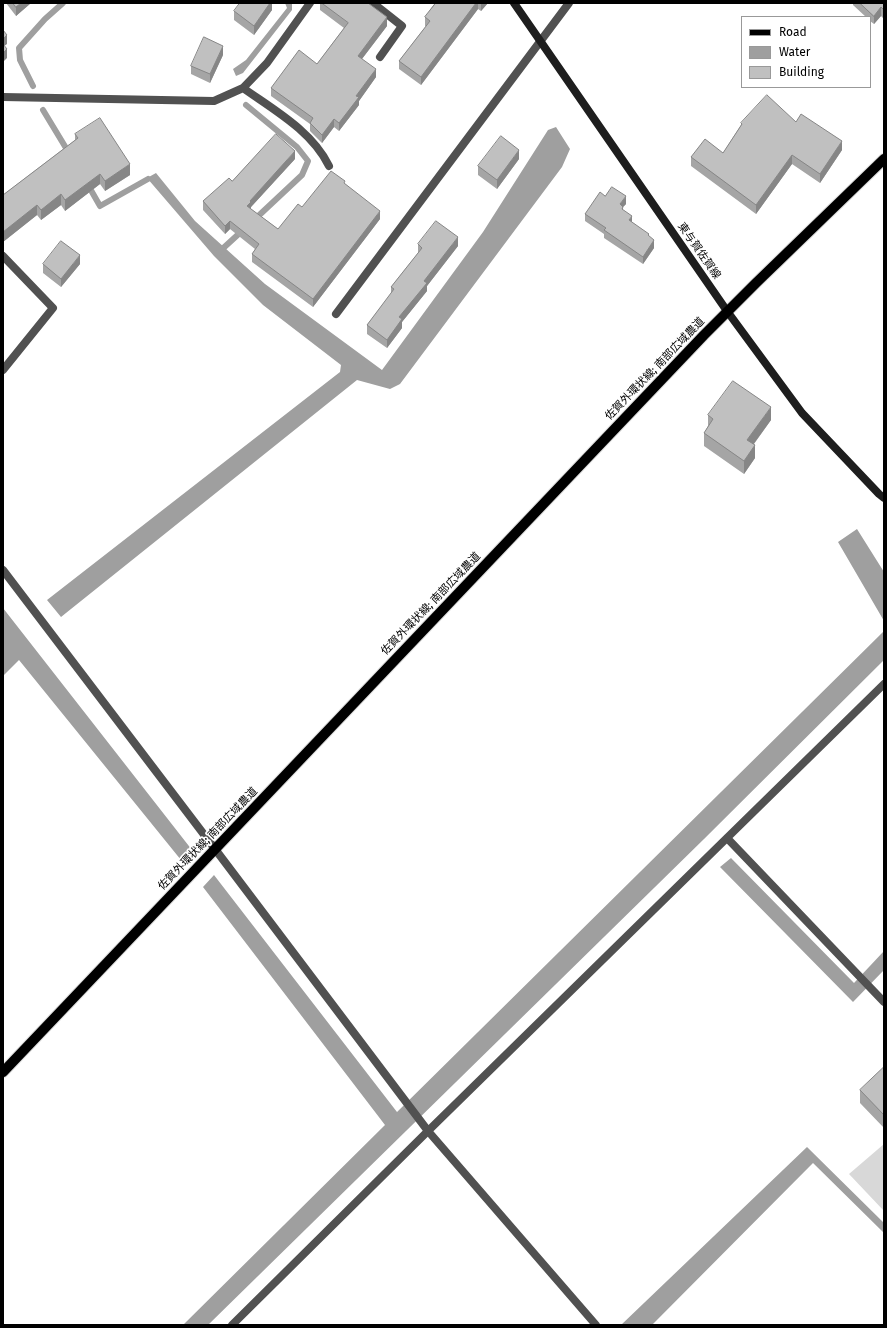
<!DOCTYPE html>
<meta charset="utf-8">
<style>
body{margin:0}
#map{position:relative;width:887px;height:1328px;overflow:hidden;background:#fff;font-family:"Fira Sans",sans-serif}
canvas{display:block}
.frame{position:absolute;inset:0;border:4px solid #000;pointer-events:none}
.legend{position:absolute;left:741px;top:16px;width:130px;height:72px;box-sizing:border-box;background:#fff;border:1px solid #999;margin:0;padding:5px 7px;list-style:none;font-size:12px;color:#000}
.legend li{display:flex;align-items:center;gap:8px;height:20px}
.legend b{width:20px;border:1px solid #999}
</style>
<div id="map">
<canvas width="887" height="1328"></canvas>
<div class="frame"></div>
<ul class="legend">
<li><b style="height:5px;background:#000"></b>Road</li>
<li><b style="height:11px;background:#9f9f9f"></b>Water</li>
<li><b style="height:11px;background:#c0c0c0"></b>Building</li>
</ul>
</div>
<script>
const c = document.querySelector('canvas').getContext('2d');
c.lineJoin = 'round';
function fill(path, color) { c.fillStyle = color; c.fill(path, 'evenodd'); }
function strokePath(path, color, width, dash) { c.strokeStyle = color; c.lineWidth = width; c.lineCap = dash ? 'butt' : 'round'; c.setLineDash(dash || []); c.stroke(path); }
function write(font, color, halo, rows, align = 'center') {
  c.font = font + ' "Fira Sans","Noto Sans JP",sans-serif'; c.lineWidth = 3.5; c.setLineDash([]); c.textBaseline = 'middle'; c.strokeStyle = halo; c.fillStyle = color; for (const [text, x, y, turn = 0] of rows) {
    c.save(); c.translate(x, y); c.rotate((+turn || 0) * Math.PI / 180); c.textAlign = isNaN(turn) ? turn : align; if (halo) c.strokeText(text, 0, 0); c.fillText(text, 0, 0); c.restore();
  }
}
const green = new Path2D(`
 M 884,1144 L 884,1211 L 849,1174 Z`);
const water = new Path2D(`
 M 285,3 L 292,3 L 292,10 L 243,73 L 236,76 L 233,69 L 246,60 L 287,8 Z
 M 556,127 L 570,149 L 562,167 L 400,384 L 390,389 L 357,380 L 61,617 L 47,600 L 340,372 L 341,365 L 263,305 L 214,256 L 147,178 L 156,173 L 195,221 L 265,284 L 382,370 L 483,232 L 548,130 Z
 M 857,529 L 884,572 L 884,621 L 838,542 Z
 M 3,608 L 192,850 L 181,860 L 19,660 L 3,676 Z
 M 884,631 L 884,660 L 704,839 L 208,1325 L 183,1325 L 385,1125 L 203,887 L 214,875 L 397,1112 Z
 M 731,858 L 854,983 L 884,951 L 884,970 L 853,1002 L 720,867 Z
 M 807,1147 L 884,1223 L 884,1233 L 813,1163 L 652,1325 L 621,1325 Z`);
const stream = new Path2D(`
 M 33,86 L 20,60 L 19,48 L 45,19 L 63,3
 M 246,105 L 297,147 L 308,161 L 302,175 L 254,220
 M 43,110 L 69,153
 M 88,185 L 100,206 L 148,179
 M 219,252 L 243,230`);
const minor = new Path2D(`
 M 373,3 L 402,26 L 380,57
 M 243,88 C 274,110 312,131 329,166
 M 3,97 L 214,101 L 243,88 L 267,63 L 310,3
 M 3,256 L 53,308 L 3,370
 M 336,314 L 569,3
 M 727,838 L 884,1002
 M 215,849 L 428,1131 L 596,1325
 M 232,1325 L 428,1131 L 884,684`);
const tertiary = new Path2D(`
 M 3,570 L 215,849`);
const secondary = new Path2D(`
 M 514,3 L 727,311 L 802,413 L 879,494 L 884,498`);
const primary = new Path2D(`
 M 3,1072 L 704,335 L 756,283 L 884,159`);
const wall = new Path2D(`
 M 6,3 L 31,3 L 16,16 Z
 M 272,3 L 272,10 L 254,35 L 234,20 L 234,11 Z
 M 320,3 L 362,3 L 387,26 L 362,59 L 376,77 L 359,101 L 359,105 L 339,131 L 334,127 L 322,143 L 310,131 L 310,124 L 271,96 L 271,88 L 317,64 L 344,28 L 320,10 Z
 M 435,3 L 488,3 L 481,11 L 478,9 L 421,85 L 399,69 L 399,61 L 426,26 L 425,26 L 425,17 Z
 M 853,3 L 884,3 L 884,19 L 881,16 L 874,24 L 870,21 L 870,17 L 866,17 L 853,5 Z
 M 223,55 L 210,83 L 191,74 L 191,66 Z
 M 796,122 L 842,150 L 820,183 L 792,164 L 756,214 L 691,166 L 691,157 L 723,153 L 741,125 L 741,123 Z
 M 75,134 L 130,175 L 105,191 L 100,184 L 65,211 L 61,205 L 41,220 L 37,215 L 3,242 L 3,195 L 75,140 Z
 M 295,159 L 251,207 L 251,209 L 278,229 L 302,207 L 345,184 L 380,219 L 313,307 L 252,262 L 252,254 L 255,249 L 230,229 L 225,234 L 203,210 L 203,201 L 232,181 Z
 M 519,159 L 497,189 L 478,175 L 478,166 Z
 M 605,196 L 626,204 L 623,207 L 623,210 L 632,222 L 649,236 L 654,248 L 643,264 L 604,238 L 604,234 L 585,221 L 585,214 Z
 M 418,244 L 458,246 L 427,286 L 427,291 L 402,322 L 402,328 L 387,348 L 367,334 L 367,325 L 391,294 L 391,287 L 418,253 Z
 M 43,264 L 80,264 L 61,287 L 43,273 Z
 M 708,415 L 771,420 L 754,444 L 755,458 L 744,474 L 704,446 L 704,433 L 708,426 Z
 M 884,1067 L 884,1128 L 860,1103 L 860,1090 Z`);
const shadedWall = new Path2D(`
 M 21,3 L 31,3 L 16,16 L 16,7 Z
 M 270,3 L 272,3 L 272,10 L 254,35 L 254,26 Z
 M 476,3 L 478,3 L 478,9 L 421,85 L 421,77 Z
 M 481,3 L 488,3 L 481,11 Z
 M 881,7 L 881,16 L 874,24 L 874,16 Z
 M 387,17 L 387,26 L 358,64 L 358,56 Z
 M 7,35 L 7,44 L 3,47 L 3,39 Z
 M 223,46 L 223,55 L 210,83 L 210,74 Z
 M 7,49 L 7,58 L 3,62 L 3,53 Z
 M 376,69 L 376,77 L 359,101 L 359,105 L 339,131 L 339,123 L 356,96 Z
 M 334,119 L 334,127 L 322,143 L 322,135 Z
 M 842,141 L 842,150 L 820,183 L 820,174 Z
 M 519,150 L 519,159 L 497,189 L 497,180 Z
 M 295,151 L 295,159 L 251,207 L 251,210 L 247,206 L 250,201 Z
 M 792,155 L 792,164 L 756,214 L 756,205 Z
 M 130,164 L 130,175 L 105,191 L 105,181 Z
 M 100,174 L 100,184 L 65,211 L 65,200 Z
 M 61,194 L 61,205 L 41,220 L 41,210 Z
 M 626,196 L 626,204 L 623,207 L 623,214 L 620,204 Z
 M 37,205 L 37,215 L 3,242 L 3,232 Z
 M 380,211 L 380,219 L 313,307 L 313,299 Z
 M 632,216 L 632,223 L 629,220 Z
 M 230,221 L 230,229 L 225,234 L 225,226 Z
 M 458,237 L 458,246 L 427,286 L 427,291 L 402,322 L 402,328 L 387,348 L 387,340 L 399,317 L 424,281 Z
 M 654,240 L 654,248 L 643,264 L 643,257 Z
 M 80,255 L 80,264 L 61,287 L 61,279 Z
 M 771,407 L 771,420 L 747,453 L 747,440 Z
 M 755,445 L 755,458 L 744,474 L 744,461 Z`);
const building = new Path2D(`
 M 13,3 L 21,3 L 16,7 Z
 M 240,3 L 270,3 L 254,26 L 234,11 Z
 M 322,3 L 368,3 L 387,17 L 358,56 L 376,69 L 356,96 L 359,97 L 339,123 L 334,119 L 322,135 L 310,123 L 313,118 L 271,88 L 299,50 L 317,64 L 348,23 Z
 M 436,3 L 476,3 L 421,77 L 399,61 L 430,21 L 425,17 Z
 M 860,3 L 884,3 L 884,10 L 881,7 L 874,16 Z
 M 3,30 L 7,35 L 3,39 Z
 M 204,37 L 223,46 L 210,74 L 191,66 Z
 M 3,44 L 7,49 L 3,53 Z
 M 767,95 L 796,122 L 801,114 L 842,141 L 820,174 L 792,155 L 756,205 L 691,157 L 705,139 L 723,153 L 742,124 L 741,123 Z
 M 100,118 L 130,164 L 105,181 L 100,174 L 65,200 L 61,194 L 41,210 L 37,205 L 3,232 L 3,195 L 78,138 L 75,134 Z
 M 276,134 L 295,151 L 250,201 L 251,202 L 247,206 L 278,229 L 298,204 L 302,207 L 331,171 L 345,181 L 344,183 L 380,211 L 313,299 L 252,254 L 259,244 L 230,221 L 225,226 L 203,201 L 229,178 L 232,181 Z
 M 501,136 L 519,150 L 497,180 L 478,166 Z
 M 612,187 L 626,196 L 620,204 L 623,207 L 622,209 L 632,216 L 629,220 L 649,234 L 648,235 L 654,240 L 643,257 L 604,230 L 606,228 L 585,214 L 600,192 L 605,196 Z
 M 436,221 L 458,237 L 424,281 L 427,283 L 399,317 L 402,319 L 387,340 L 367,325 L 394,289 L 391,287 L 422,248 L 418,244 Z
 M 61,241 L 80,255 L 61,279 L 43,264 Z
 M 733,381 L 771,407 L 747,440 L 755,445 L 744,461 L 704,433 L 713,419 L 708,415 Z
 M 884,1067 L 884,1115 L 860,1090 Z`);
const streetNames = [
 ["東与賀佐賀線",699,251,55],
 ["佐賀外環状線; 南部広域農道",655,369,-46],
 ["佐賀外環状線; 南部広域農道",431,604,-46],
 ["佐賀外環状線; 南部広域農道",208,839,-46]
];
fill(green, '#d8d8d8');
fill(water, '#9f9f9f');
strokePath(stream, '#9f9f9f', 6);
strokePath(primary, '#dbdbdb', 12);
strokePath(minor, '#515151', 8);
strokePath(tertiary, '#515151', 8);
strokePath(secondary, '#1e1e1e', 8);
strokePath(primary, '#000', 10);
fill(wall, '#a5a5a5');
fill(shadedWall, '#868686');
fill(building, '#c0c0c0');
strokePath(building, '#868686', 1);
write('11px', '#000', '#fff', streetNames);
</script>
